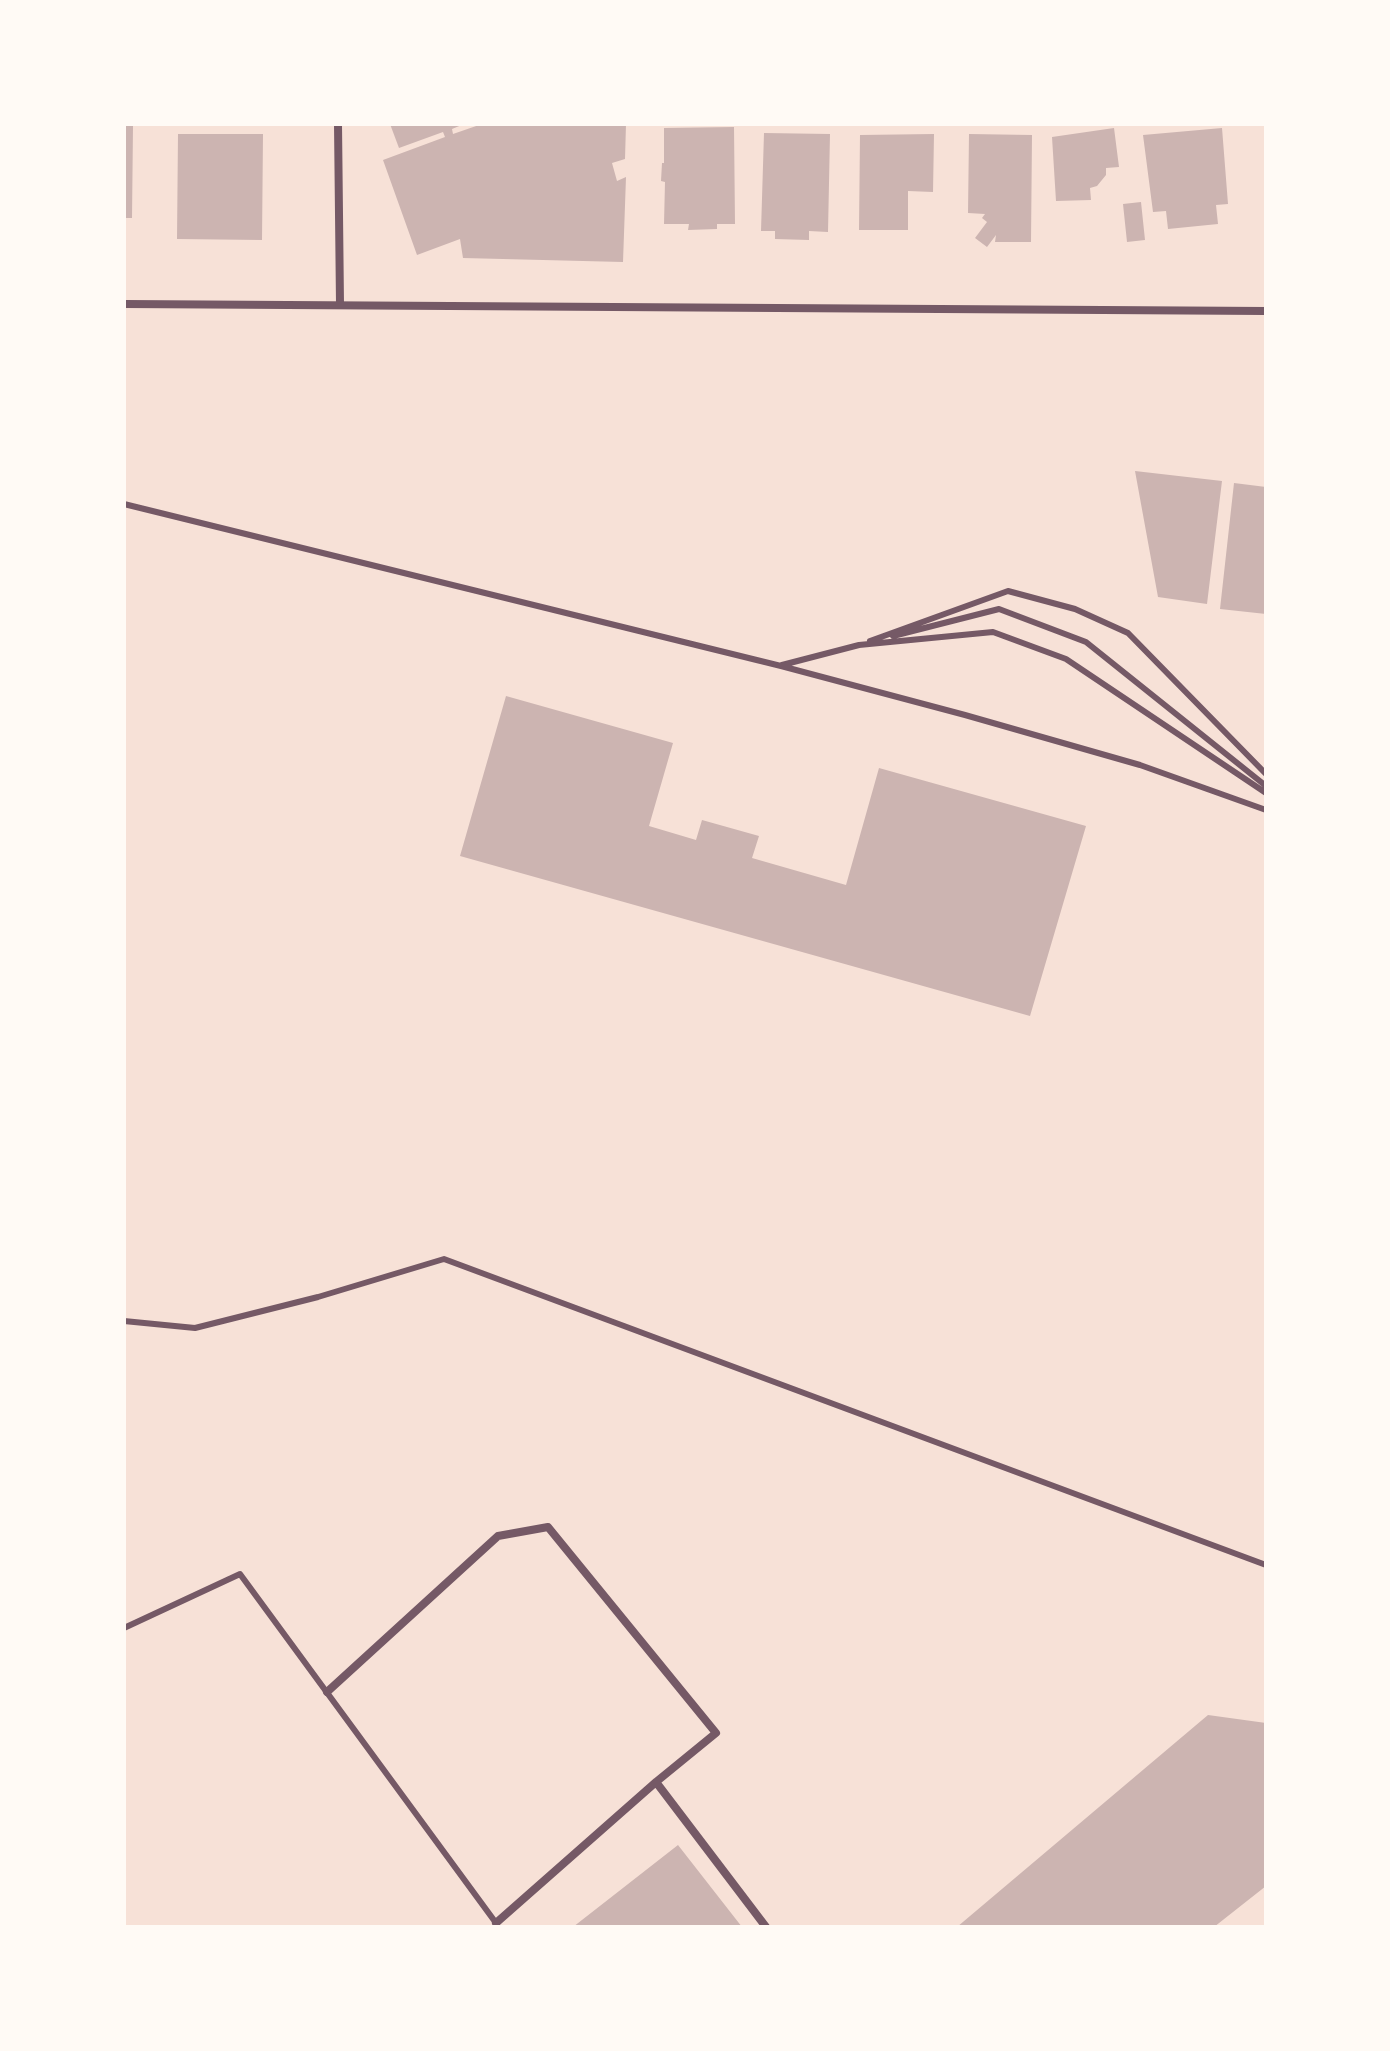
<!DOCTYPE html>
<style>
body{margin:0}
#map{position:relative;width:1390px;height:2051px;overflow:hidden;background:#f7e1d7;font-family:"Zilla Slab",serif}
canvas{display:block}
.frame{position:absolute;inset:0;border:126px solid #fffaf5;pointer-events:none}
</style>
<div id="map">
<canvas width="1390" height="2051"></canvas>
<div class="frame"></div>
</div>
<script>
const c = document.querySelector('canvas').getContext('2d');
c.lineJoin = 'round';
function fill(path, color) { c.fillStyle = color; c.fill(path, 'evenodd'); }
function strokePath(path, color, width, dash) { c.strokeStyle = color; c.lineWidth = width; c.lineCap = dash ? 'butt' : 'round'; c.setLineDash(dash || []); c.stroke(path); }
const building = new Path2D(`
 M 390,124 L 464,124 L 452,129 L 453,134 L 482,124 L 626,124 L 625,159 L 612,163 L 617,181 L 626,177 L 623,262 L 463,258 L 460,239 L 417,255 L 383,160 L 445,137 L 443,132 L 399,148 Z
 M 124,126 L 133,126 L 132,218 L 124,218 Z
 M 734,127 L 735,224 L 717,224 L 717,229 L 688,230 L 689,224 L 664,224 L 665,182 L 661,181 L 662,163 L 664,163 L 664,128 Z
 M 1114,128 L 1119,167 L 1106,168 L 1106,175 L 1097,186 L 1090,188 L 1091,200 L 1056,201 L 1052,137 Z
 M 1222,128 L 1228,204 L 1216,205 L 1218,224 L 1168,229 L 1166,211 L 1153,212 L 1143,135 Z
 M 764,133 L 830,134 L 828,232 L 809,231 L 809,240 L 775,239 L 775,231 L 761,231 Z
 M 178,134 L 263,134 L 262,240 L 177,239 Z
 M 934,134 L 933,192 L 908,191 L 908,230 L 859,230 L 860,135 Z
 M 969,134 L 1032,135 L 1031,242 L 995,242 L 996,235 L 987,247 L 975,238 L 987,222 L 982,218 L 985,214 L 968,213 Z
 M 1141,202 L 1145,240 L 1127,242 L 1123,204 Z
 M 1135,471 L 1222,481 L 1207,604 L 1158,597 Z
 M 1234,483 L 1266,487 L 1266,614 L 1220,609 Z
 M 506,696 L 673,743 L 649,826 L 696,840 L 702,820 L 759,836 L 752,858 L 846,885 L 879,768 L 1086,826 L 1030,1016 L 460,856 Z
 M 1208,1715 L 1266,1723 L 1266,1886 L 1214,1927 L 957,1927 Z
 M 678,1845 L 742,1927 L 573,1927 Z`);
const service = new Path2D(`
 M 124,504 L 781,666 L 965,715 L 1140,765 L 1266,810
 M 893,636 L 999,609 L 1086,642 L 1266,786
 M 870,641 L 1008,591 L 1075,609 L 1128,633 L 1266,774
 M 782,665 L 859,645 L 993,632 L 1066,659 L 1266,793
 M 124,1321 L 195,1328 L 318,1297 L 444,1259 L 1266,1565
 M 124,1628 L 240,1574 L 496,1923`);
const minor = new Path2D(`
 M 338,124 L 340,304
 M 124,304 L 1266,311
 M 327,1692 L 498,1536 L 548,1527 L 716,1733 L 656,1782 L 496,1923
 M 656,1782 L 766,1927`);
fill(building, '#ccb4b1');
strokePath(service, '#755966', 6);
strokePath(minor, '#755966', 8);
</script>
